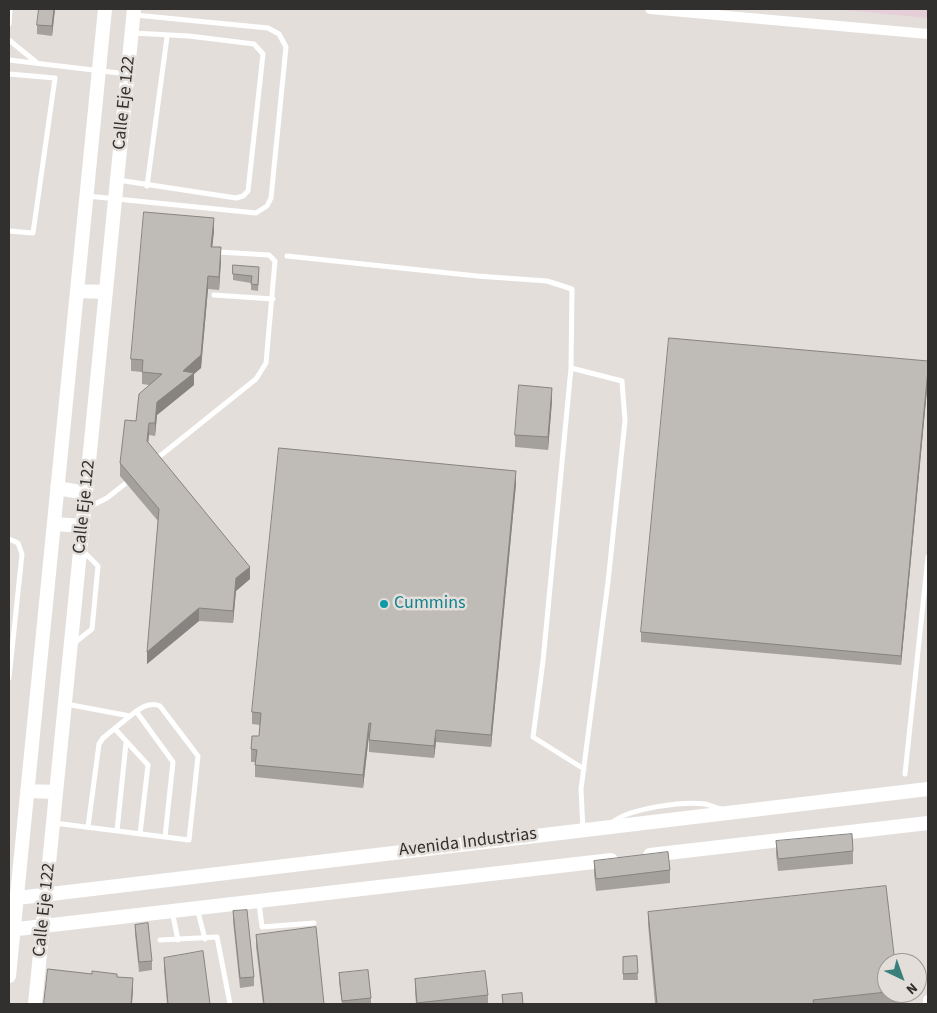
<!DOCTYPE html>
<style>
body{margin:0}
#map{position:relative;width:937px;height:1013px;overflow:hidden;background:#e3deda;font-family:"Source Sans 3",sans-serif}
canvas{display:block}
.frame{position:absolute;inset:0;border:10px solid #32302e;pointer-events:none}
.north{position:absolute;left:877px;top:953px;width:50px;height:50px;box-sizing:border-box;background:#e3deda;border:1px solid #9c9895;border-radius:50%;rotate:138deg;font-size:14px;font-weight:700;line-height:20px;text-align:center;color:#32302e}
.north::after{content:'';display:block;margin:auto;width:18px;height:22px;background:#39807a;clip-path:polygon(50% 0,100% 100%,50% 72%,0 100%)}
</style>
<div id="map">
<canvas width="937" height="1013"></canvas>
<div class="frame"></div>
<div class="north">N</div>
</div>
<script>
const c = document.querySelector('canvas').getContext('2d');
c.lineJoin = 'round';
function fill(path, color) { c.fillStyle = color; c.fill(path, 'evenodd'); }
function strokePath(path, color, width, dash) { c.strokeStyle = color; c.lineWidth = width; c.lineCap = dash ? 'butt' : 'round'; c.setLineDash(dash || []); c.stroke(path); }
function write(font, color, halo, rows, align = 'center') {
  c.font = font + ' "Source Sans 3",sans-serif'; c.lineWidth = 5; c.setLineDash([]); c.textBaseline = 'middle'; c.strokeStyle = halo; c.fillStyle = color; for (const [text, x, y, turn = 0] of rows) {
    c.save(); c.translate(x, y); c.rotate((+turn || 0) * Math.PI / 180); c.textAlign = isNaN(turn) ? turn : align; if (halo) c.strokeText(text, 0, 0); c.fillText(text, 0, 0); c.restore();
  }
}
const industrial = new Path2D(`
 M 833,9 L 928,9 L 928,18 Z`);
const service = new Path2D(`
 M 9,24 L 10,9
 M 9,40 L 36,62
 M 9,60 L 127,74
 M 9,74 L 55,78 L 33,233 L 9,231
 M 118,180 L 236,198 L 243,196 L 248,191 L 263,54 L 254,44 L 189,36 L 132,33
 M 147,186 L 167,37
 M 87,196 L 256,213 L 267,206 L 271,198 L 286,47 L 279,34 L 268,28 L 135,15
 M 287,256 L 477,276 L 547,281 L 572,289 L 571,368 L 543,661 L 533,737 L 584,769
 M 214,295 L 273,299
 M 571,368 L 622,381 L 625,421 L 608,582 L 581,789 L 583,830
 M 155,460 L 256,379 L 266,363 L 275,261 L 269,255 L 219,252
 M 87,508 L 107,498 L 126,483
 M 9,539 L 18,543 L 22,554 L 9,678
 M 73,644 L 92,629 L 98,566 L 82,550
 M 136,711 L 173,762 L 165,837
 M 115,729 L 148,765 L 140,834
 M 905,774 L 928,557
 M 613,822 C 630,808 684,801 705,804 C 710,805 716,808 721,809
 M 54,823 L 189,840 L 198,756 L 160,706 C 149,701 139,709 130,716 L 66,704
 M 88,827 L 99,744 L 103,738 L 130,716
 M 117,831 L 126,743
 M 259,903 L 262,927 L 314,923
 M 197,908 L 205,939
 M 172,911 L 178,940
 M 160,940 L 217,937 L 230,1004`);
const minor = new Path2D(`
 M 650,9 L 928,34
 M 928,1004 L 928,1000`);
const secondary = new Path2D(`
 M 77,291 L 106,292
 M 57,488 L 86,493
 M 54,524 L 83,526
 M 27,791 L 56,792
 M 650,855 L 928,823
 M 9,899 L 928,789
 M 9,930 L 611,860
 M 9,976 L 105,9
 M 35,1004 L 134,9`);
const wall = new Path2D(`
 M 55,9 L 52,36 L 37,34 L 37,25 Z
 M 214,231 L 212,247 L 221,260 L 219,290 L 208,289 L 201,368 L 194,374 L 194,385 L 157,415 L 155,436 L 149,435 L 148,442 L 250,579 L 236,591 L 233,623 L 199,621 L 147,664 L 158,521 L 120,476 L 120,463 L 149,385 L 142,384 L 142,372 L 131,371 L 131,359 Z
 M 233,265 L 259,273 L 258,291 L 251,290 L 251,283 L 233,280 Z
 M 928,361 L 928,379 L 901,665 L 641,642 L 641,632 Z
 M 552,401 L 548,450 L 515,447 L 515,435 Z
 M 516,484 L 491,747 L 436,742 L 434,758 L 369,752 L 369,735 L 363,788 L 255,777 L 255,762 L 251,762 L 251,749 L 259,736 L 260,725 L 252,724 L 252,712 Z
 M 776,841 L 853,851 L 853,864 L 778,871 L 776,854 Z
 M 594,861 L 670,870 L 670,883 L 596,891 L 594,874 Z
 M 233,911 L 254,977 L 254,986 L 240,988 L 233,921 Z
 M 648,912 L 887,963 L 887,993 L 899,993 L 899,1003 L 890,1004 L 655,1004 L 648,924 Z
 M 135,925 L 152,961 L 152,970 L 139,972 L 135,934 Z
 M 256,935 L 324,1004 L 263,1004 L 256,947 Z
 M 637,956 L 638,980 L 623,980 L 623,957 Z
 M 164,958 L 210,1004 L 167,1004 L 164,970 Z
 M 339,973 L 371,998 L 371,1004 L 342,1004 L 339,982 Z
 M 415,979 L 488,995 L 488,1004 L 416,1004 L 415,992 Z`);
const shadedWall = new Path2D(`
 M 54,9 L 55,9 L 52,36 L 52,26 Z
 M 214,218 L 214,231 L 211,259 L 211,247 Z
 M 221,247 L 221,260 L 219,290 L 219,277 Z
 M 208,276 L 208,289 L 201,368 L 194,374 L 194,385 L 157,415 L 155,436 L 155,423 L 157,402 L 183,371 Z
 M 928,369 L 928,379 L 901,665 L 901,656 Z
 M 552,388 L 552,401 L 548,450 L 548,437 Z
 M 149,423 L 149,435 L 147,453 L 147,441 Z
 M 516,471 L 516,484 L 491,747 L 491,735 Z
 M 250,567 L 250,579 L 236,591 L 233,623 L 233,611 L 236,578 Z
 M 199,608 L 199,621 L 147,664 L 147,652 Z
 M 369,723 L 369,735 L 363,788 L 363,775 Z
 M 436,730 L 436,742 L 434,758 L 434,746 Z
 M 133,978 L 133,991 L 132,1004 L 131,1004 Z`);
const building = new Path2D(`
 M 39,9 L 54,9 L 52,26 L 37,25 Z
 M 144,212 L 214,218 L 211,247 L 221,247 L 219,277 L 208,276 L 201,355 L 183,371 L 194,373 L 157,402 L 155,423 L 149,423 L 147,441 L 250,567 L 236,578 L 233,611 L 199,608 L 147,652 L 159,509 L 120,463 L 125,420 L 136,421 L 139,394 L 162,374 L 142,372 L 143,360 L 131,359 Z
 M 233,265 L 259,267 L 258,285 L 251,284 L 252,276 L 233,274 Z
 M 669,338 L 928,361 L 928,369 L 901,656 L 641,632 Z
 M 519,385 L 552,388 L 548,437 L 515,435 Z
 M 279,448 L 516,471 L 491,735 L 436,730 L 434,746 L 369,740 L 371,723 L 369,723 L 363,775 L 255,765 L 257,750 L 251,749 L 252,736 L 259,736 L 261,713 L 252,712 Z
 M 852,834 L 853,851 L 778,859 L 776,841 Z
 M 668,852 L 670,870 L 596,879 L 594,861 Z
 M 886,886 L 895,963 L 887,963 L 887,992 L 813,1000 L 814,1004 L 657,1004 L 648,912 Z
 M 247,910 L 254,977 L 240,978 L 233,911 Z
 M 148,923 L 152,961 L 139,962 L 135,925 Z
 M 316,927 L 324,1004 L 264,1004 L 256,935 Z
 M 203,951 L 210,1004 L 168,1004 L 164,958 Z
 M 637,956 L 638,973 L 623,974 L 623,957 Z
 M 48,969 L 92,974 L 92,971 L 117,974 L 117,977 L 133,978 L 131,1004 L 44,1004 Z
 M 368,970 L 371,998 L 342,1001 L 339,973 Z
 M 485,971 L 488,995 L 417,1003 L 415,979 Z
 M 522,993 L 523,1004 L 503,1004 L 502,995 Z`);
const markers = [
 [384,604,5,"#0f9aa8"]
];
const streetNames = [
 ["Calle Eje 122",125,103,-84],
 ["Calle Eje 122",85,507,-84],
 ["Avenida Industrias",468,843,-7],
 ["Calle Eje 122",45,910,-84]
];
const cultureNames = [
 ["Cummins",394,604]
];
fill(industrial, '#e6ced8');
strokePath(service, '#fff', 5);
strokePath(minor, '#fff', 10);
strokePath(secondary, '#fff', 14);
fill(wall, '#a4a19d');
fill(shadedWall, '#868380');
fill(building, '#bfbbb7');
strokePath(building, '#868380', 1);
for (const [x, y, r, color] of markers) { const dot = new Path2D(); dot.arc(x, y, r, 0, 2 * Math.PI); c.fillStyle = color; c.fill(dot); strokePath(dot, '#e3deda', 2); }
write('18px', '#32302e', '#e3deda', streetNames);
write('18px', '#0d838f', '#e3deda', cultureNames, 'left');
</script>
